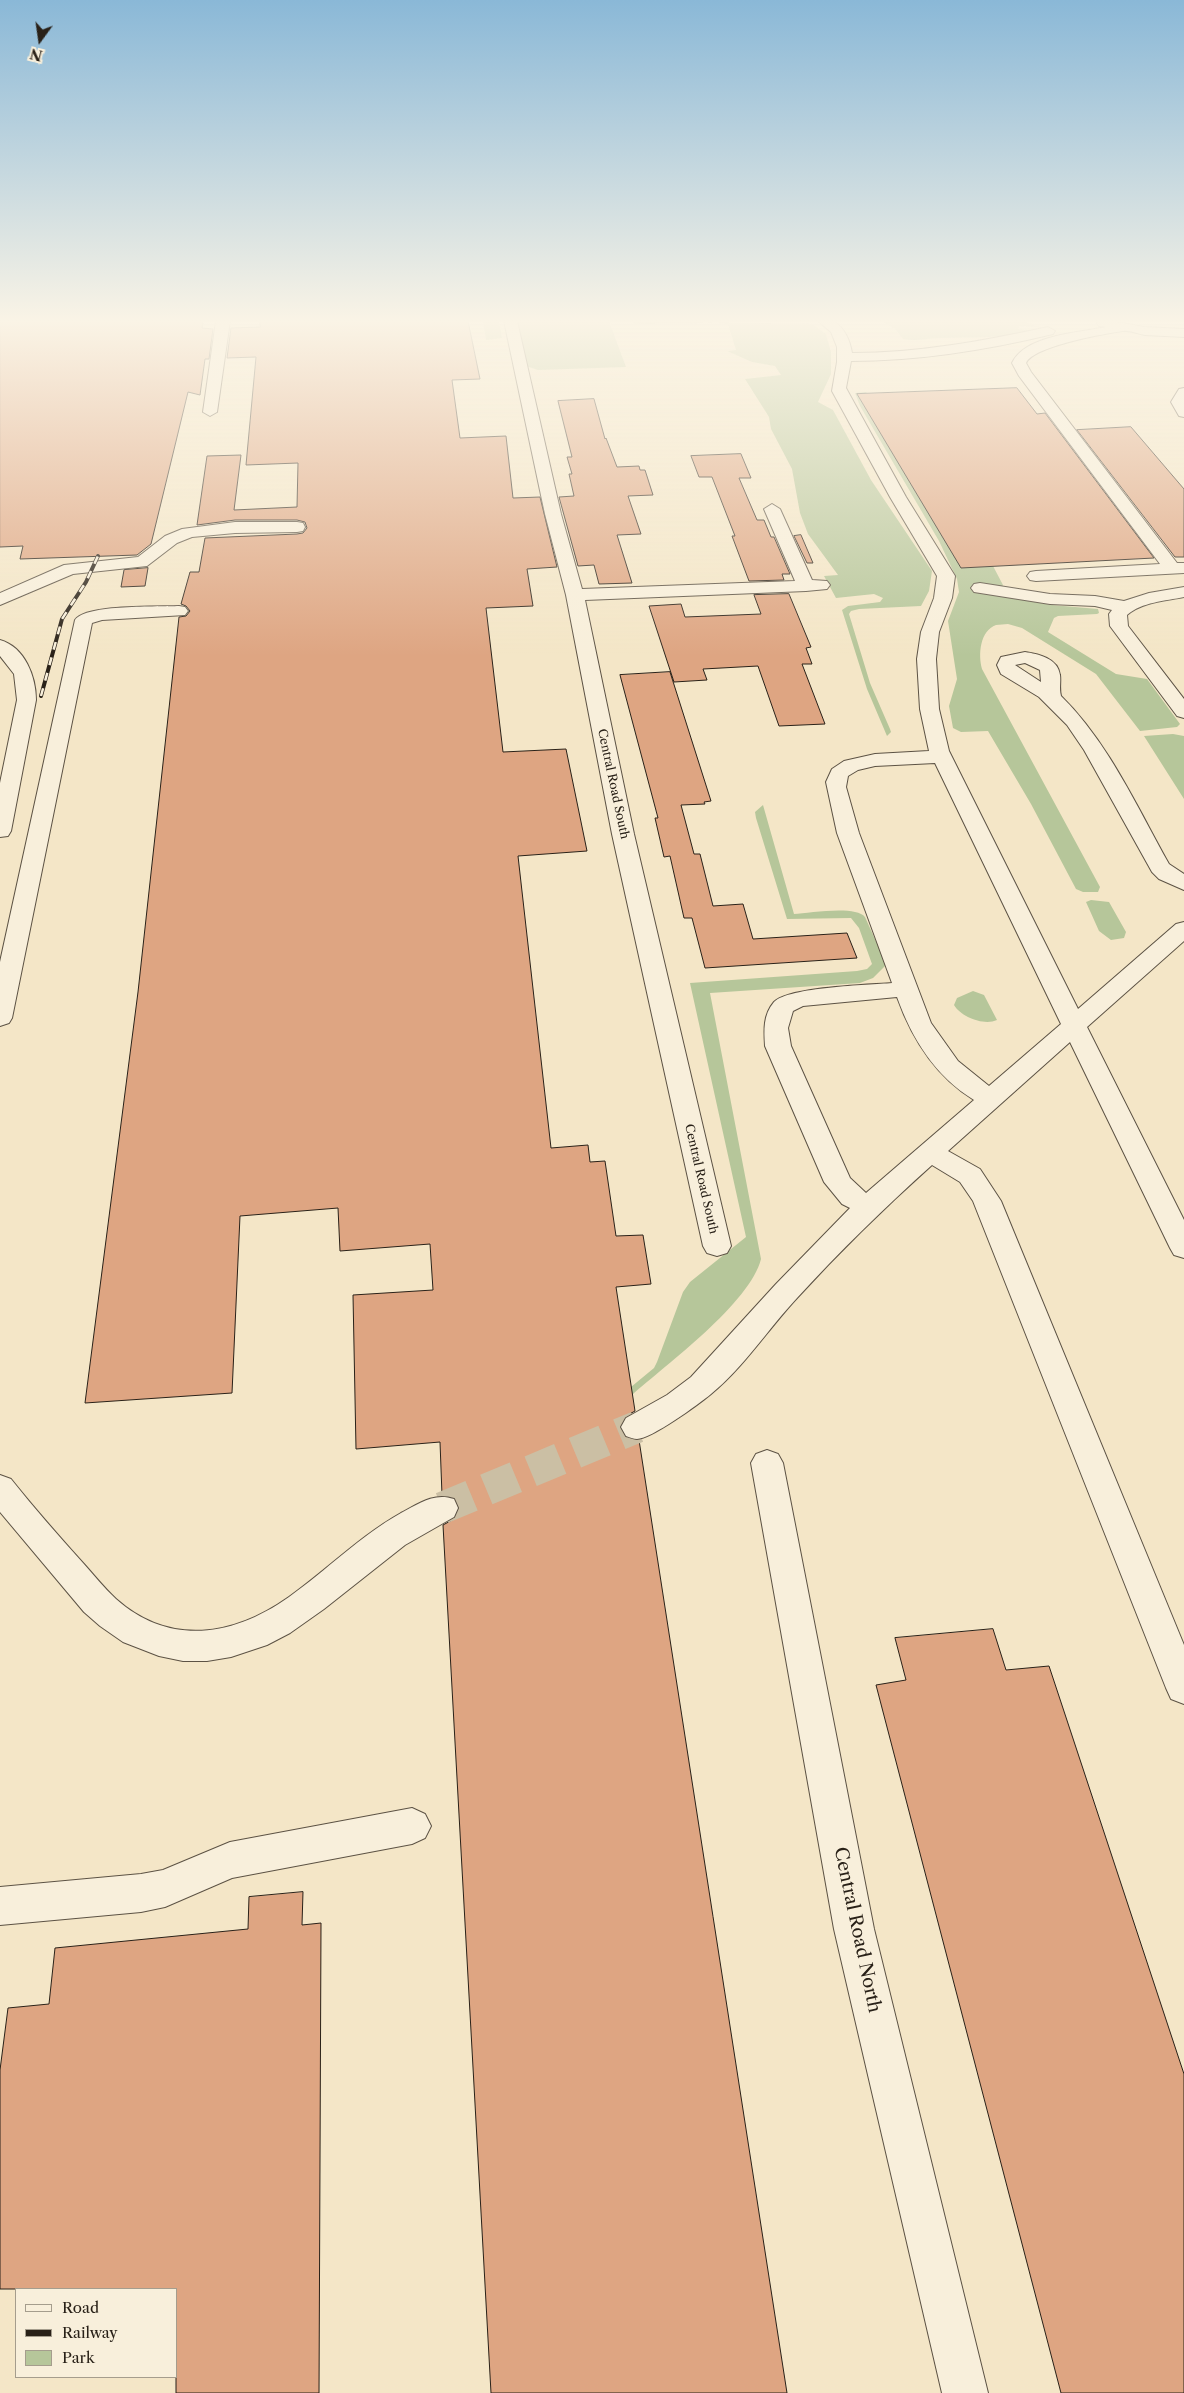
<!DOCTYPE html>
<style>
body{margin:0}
#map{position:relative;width:1184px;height:2393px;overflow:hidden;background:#f4e6c7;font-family:"Libre Caslon Text",serif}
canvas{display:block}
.legend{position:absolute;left:15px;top:2288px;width:162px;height:90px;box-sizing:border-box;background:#f8efdb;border:1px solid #a59d8d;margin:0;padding:6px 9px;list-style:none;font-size:15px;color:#292118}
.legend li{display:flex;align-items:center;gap:10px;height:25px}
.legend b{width:25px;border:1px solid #a59d8d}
.north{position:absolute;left:15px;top:15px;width:50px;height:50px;-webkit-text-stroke:4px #f8efdb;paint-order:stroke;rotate:194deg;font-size:14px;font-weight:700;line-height:20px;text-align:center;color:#292118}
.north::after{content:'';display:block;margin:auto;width:18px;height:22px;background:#292118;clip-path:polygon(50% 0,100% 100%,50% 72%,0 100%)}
</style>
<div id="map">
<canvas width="1184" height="2393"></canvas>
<ul class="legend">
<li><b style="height:6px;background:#f8efdb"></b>Road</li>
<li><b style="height:6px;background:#292118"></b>Railway</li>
<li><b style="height:14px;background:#b6c69a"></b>Park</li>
</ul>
<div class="north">N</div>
</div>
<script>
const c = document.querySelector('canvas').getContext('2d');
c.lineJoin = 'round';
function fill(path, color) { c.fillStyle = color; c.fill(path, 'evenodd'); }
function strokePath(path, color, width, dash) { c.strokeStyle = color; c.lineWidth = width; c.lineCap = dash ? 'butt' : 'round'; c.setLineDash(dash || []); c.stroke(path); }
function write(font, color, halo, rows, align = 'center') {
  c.font = font + ' "Libre Caslon Text",serif'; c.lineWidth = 4; c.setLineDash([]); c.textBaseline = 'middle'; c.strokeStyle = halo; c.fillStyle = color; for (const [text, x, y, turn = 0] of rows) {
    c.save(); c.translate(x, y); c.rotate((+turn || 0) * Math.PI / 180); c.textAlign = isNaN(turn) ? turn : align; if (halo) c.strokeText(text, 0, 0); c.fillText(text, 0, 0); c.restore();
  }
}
const green = new Path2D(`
 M 483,321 L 499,321 L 502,338 L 486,340 Z
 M 517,321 L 619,321 L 609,321 L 626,367 L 538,370 L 526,366 Z
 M 632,321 L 812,324 L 826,334 L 831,352 L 831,374 L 818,402 L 833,410 L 871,480 L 932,571 L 929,591 L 921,606 L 859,609 L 851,611 L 849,614 L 870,683 L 890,729 L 891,732 L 887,736 L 867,689 L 842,610 L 848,606 L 880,602 L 883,598 L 874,594 L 836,598 L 824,576 L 838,575 L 808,534 L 800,513 L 792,469 L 771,429 L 769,417 L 745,379 L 781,375 L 775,366 L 752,362 L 727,351 L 736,350 L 728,324 L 703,321 L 703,323 L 700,323 L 634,324 Z
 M 882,321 L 1023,321 L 1039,327 L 1019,326 L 1018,329 L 1034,330 C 1003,339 973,337 941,338 C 928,338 916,342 903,339 L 895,329 Z
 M 866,392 L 867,393 L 857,394 L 961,567 L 993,566 L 1003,585 L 1001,588 L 976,592 L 1052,605 L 1098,609 L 1099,613 L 1097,614 L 1058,616 L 1054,618 L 1048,632 L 1116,674 L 1147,679 L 1180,724 L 1177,727 L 1140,731 L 1096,674 L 1022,628 L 1008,624 L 996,625 C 980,631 978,654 982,669 L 1100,887 L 1098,892 L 1083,892 L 1076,889 L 1031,804 L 988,731 L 961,732 L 953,728 L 949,706 L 957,679 L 948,621 L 959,592 L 957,579 L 939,541 L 860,406 L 855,393 Z
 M 1173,734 L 1184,736 L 1184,799 L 1144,736 Z
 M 763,805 L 794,914 C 809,913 856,905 865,917 L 883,957 L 885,966 L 873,978 L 860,983 L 710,993 L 761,1259 C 750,1303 667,1364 632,1395 L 631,1387 L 654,1368 L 657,1362 L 683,1292 L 690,1282 L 746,1237 L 690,983 L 857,971 L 867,969 L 872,964 L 859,928 L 851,918 L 787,919 L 756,818 L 755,812 Z
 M 1091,900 L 1109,902 L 1126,932 L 1124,938 L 1111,940 L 1099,931 L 1086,902 Z
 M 973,991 L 984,995 L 997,1020 C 984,1026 961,1017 954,1005 L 957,998 Z`);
const building = new Path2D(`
 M 0,321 L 203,321 L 202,328 L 213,329 L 209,359 L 205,359 L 200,395 L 188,392 L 151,544 L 137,555 L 20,559 L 23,546 L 0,547 Z
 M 260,321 L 468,321 L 480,379 L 452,380 L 460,438 L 506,436 L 513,498 L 540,497 L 557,567 L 527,569 L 533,606 L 486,608 L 503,752 L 566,749 L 587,851 L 518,856 L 551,1148 L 588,1145 L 590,1162 L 605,1161 L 616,1236 L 643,1235 L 651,1284 L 616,1287 L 635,1411 L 624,1417 L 619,1428 L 625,1438 L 639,1440 L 787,2393 L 491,2393 L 443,1525 L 456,1518 L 460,1507 L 454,1497 L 442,1495 L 440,1442 L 356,1449 L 353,1295 L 433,1290 L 430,1244 L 340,1251 L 338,1208 L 240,1216 L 232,1393 L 85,1403 L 138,992 L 179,617 L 186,616 L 190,611 L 186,606 L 181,604 L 190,572 L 199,572 L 205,538 L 297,534 L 303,533 L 307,528 L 305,522 L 297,520 L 235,520 L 197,525 L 207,456 L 241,455 L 234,510 L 297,507 L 298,463 L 246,465 L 256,357 L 227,358 L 231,328 L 260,327 Z
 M 1017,388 L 1037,414 L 1045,413 L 1154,558 L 961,568 L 857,394 Z
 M 594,399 L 605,439 L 606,438 L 617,467 L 639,466 L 640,470 L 645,470 L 653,495 L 628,496 L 641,534 L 617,535 L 632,583 L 599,584 L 594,565 L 578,566 L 559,497 L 574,496 L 569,474 L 572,474 L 567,457 L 572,457 L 558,401 Z
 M 1131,427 L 1184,489 L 1184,557 L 1175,557 L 1077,430 Z
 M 741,454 L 751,478 L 739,478 L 757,520 L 764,520 L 771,537 L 774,537 L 790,574 L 782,574 L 784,580 L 749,581 L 732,536 L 735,536 L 712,477 L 699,477 L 691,456 Z
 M 801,535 L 813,563 L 807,563 L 794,536 Z
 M 148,568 L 145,586 L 121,587 L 124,570 Z
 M 789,594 L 811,647 L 806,648 L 812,664 L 802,664 L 825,724 L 779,726 L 758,666 L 703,669 L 707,680 L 674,682 L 649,606 L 681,604 L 685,617 L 761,614 L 754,595 Z
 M 670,672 L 711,801 L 704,802 L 705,804 L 681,805 L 694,854 L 700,854 L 713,906 L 743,904 L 753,939 L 847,933 L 857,958 L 705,968 L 692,918 L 684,918 L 670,856 L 664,857 L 655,818 L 658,818 L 620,675 Z
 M 993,1629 L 1006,1670 L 1049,1666 L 1184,2074 L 1184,2393 L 1061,2393 L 876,1685 L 906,1680 L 895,1638 Z
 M 303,1892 L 302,1925 L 321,1923 L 319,2393 L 176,2393 L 176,2289 L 0,2289 L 0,2070 L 8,2008 L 49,2004 L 55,1948 L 248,1929 L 249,1897 Z`);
const minorTunnel = new Path2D(`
 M 442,1508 L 637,1427`);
const minor = new Path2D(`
 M 216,321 L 230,321 L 217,412 L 210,416 L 203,412 Z
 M 504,321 L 517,321 L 561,514 L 582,589 L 795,581 L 764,509 L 772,504 L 780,509 L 812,580 L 827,581 L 830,585 L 827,589 L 806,591 L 585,600 L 634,834 L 731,1246 L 727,1253 L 717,1256 L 707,1253 L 703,1246 L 612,834 L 566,595 L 545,514 Z
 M 818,321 L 834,321 C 845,329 850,340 852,353 C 918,353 983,341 1048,327 L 1055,331 L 1053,334 C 987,350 919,361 851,361 L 846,388 L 906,497 L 955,576 L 952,598 L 939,632 L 936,659 L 939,709 L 949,751 L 1078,1009 L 1176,924 L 1184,922 L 1184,941 L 1087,1027 L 1184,1220 L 1184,1258 L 1174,1255 L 1170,1248 L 1070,1042 L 948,1151 L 980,1169 L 1001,1201 L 1184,1645 L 1184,1704 L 1171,1699 L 1166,1688 L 973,1201 L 960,1182 L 932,1165 C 885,1207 840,1251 797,1298 C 768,1329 744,1367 711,1394 C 699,1404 651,1439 637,1439 C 634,1439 629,1437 626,1436 L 621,1427 L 626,1418 L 667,1395 L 691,1377 L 776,1284 L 850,1208 L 842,1204 L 824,1182 L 765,1046 C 764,1030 763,1015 774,1002 C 789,987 868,985 892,983 L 837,833 L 826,782 L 832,769 L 844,761 L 875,754 L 929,751 L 920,709 L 917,659 L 921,632 L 934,598 L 937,576 L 890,497 L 832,391 L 837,362 L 837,347 L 831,332 ZM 935,763 L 1061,1024 L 989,1086 L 958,1061 L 931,1023 L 859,833 L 846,787 L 848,776 L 858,770 L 875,766 ZM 897,997 C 912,1039 935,1076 974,1100 L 866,1193 L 850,1178 L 791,1046 L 788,1028 L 793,1011 L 803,1006 Z
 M 1099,321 L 1112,321 L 1144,327 L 1184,329 L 1184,337 C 1171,336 1158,336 1145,335 C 1138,334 1130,330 1123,331 C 1103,334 1034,346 1026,363 L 1031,372 L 1177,563 L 1184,563 L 1184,573 L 1036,581 L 1030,580 L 1027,576 L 1030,572 L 1036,571 L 1160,564 L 1019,376 L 1012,363 C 1025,335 1078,333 1106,327 L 1099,326 L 1097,323 Z
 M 1184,388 L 1184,417 L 1179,416 L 1171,402 L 1179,389 Z
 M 235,522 L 297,522 L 303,523 L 305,527 L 303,531 L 297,532 L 235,533 L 192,537 L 177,543 L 147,566 L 73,574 L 0,605 L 0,593 L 64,565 L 138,557 L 165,536 L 182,529 Z
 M 980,583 L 1050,594 L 1095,596 L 1124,601 L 1149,593 L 1184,587 L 1184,597 C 1165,601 1142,602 1127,615 L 1128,626 L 1184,699 L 1184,718 L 1177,716 L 1110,626 L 1109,614 L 1112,610 L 1095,606 L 1050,604 L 974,592 L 971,588 L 974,584 Z
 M 179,606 L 185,607 L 188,611 L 185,615 L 102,620 L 92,623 L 12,1018 L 9,1023 L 0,1026 L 0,962 L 75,620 C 86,604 159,607 179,606 Z
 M 0,640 C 25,647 36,677 36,700 L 11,831 L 8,836 L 0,837 L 0,783 L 17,700 L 14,674 L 0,656 Z
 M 1025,652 C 1038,654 1058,658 1060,675 C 1061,682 1059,688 1061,696 C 1108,742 1137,807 1169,864 L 1184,874 L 1184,890 L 1159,879 L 1152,872 L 1084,750 L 1067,725 L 1039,697 L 1001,674 L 997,665 L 1001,657 ZM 1025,663 L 1040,670 L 1041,682 L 1015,665 Z
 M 767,1450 L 778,1454 L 783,1463 L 874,1929 L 988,2393 L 942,2393 L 834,1929 L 751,1463 L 756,1454 Z
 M 0,1475 L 11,1479 C 34,1508 58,1535 83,1563 C 94,1575 104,1588 116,1599 C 170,1647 234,1636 289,1597 C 327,1570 360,1536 401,1513 C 418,1504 434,1492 454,1499 L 458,1508 L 454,1517 L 405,1545 L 324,1609 L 290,1633 L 267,1645 L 231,1657 L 207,1661 L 183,1661 L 159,1656 L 123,1642 L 100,1626 L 84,1612 L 0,1512 Z
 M 412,1808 L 425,1814 L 431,1826 L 425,1838 L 412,1844 L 232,1878 L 165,1907 L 141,1912 L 0,1925 L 0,1887 L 141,1874 L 163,1870 L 230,1842 Z`);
const rail = new Path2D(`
 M 41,696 L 62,619 L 86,582 L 98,556`);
const farStreetnames = [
 ["Central Road South",613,784,78],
 ["Central Road South",701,1179,77]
];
const nearStreetnames = [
 ["Central Road North",857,1930,78]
];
fill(green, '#b6c69a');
fill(building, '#dea582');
strokePath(building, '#292118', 1);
strokePath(minorTunnel, '#cbbfa4', 32, [32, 16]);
strokePath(minor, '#5c5244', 2);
fill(minor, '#f8efdb');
strokePath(rail, '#292118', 4);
strokePath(rail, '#f8efdb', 2.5, [8]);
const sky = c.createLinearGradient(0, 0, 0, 656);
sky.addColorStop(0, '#8ab8d7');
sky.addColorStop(0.49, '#faf4e6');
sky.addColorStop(1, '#faf4e600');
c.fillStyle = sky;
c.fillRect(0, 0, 1184, 656);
write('12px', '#292118', '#f8efdb', farStreetnames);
write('18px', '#292118', '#f8efdb', nearStreetnames);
</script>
